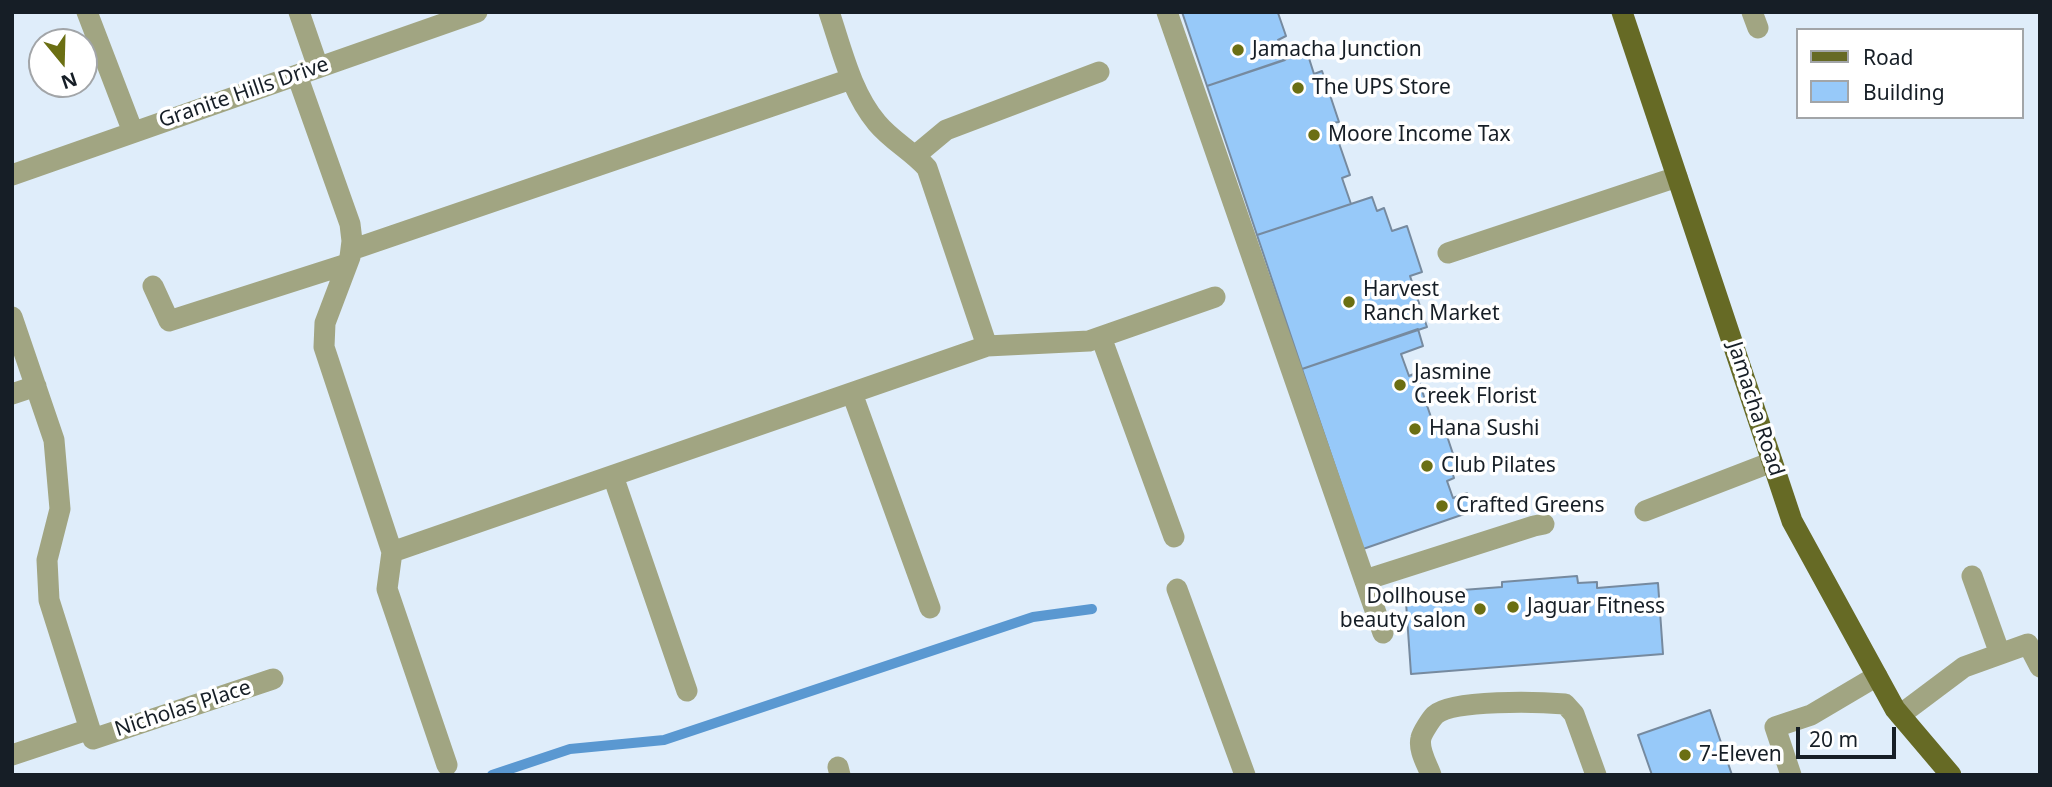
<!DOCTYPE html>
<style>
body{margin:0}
#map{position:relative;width:2052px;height:787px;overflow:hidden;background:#dfedfa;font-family:"Noto Sans",sans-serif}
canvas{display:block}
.frame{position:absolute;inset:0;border:14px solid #161e26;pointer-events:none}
.legend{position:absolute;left:1796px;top:28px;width:228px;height:91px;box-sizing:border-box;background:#fff;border:2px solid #a2a5a8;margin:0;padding:9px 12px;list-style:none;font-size:21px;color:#161e26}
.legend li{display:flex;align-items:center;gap:14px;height:35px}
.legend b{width:35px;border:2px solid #a2a5a8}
.north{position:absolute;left:28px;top:28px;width:70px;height:70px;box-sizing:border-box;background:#fff;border:2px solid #a2a5a8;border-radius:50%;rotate:161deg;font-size:19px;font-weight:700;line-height:28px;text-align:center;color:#161e26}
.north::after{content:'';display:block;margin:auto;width:24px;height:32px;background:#6b6f13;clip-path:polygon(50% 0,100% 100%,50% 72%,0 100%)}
.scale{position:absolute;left:1796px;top:727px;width:100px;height:32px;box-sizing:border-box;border:4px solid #161e26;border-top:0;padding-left:9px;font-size:21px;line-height:24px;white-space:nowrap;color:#161e26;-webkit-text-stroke:5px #fff;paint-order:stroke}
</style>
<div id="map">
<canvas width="2052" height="787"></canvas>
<div class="frame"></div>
<ul class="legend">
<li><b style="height:9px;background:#666a25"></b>Road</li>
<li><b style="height:19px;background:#97c9f9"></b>Building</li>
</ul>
<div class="north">N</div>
<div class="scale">20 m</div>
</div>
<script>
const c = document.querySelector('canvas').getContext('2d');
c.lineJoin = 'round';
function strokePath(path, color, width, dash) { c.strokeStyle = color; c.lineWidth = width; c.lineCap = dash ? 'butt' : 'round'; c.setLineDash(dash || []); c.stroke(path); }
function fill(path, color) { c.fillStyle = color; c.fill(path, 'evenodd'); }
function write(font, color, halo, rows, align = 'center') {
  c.font = font + ' "Noto Sans",sans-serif'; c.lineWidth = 7; c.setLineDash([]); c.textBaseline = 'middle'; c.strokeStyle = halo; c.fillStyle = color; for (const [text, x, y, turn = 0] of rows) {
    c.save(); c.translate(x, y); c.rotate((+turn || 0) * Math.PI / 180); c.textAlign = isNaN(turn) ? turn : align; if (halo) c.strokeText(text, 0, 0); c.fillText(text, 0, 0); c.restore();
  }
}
const stream = new Path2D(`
 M 492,775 L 570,749 L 664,740 L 1033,617 L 1092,609`);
const building = new Path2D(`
 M 1182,12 L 1281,12 L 1278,13 L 1286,36 L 1278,40 L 1285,60 L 1207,86 Z
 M 1307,52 L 1314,74 L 1322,71 L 1339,122 L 1332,123 L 1350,175 L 1342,178 L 1351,204 L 1257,235 L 1207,86 Z
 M 1372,197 L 1377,211 L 1384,208 L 1392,231 L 1407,226 L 1422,272 L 1410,276 L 1427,327 L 1302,369 L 1257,235 Z
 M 1418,329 L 1423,346 L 1401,354 L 1409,376 L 1416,373 L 1434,426 L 1443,424 L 1457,466 L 1451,468 L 1454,478 L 1447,481 L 1453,498 L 1467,493 L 1473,511 L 1363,549 L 1302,369 Z
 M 1577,576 L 1578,583 L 1597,582 L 1597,588 L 1658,583 L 1663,654 L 1411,674 L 1406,602 L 1449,599 L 1449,591 L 1502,587 L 1502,582 Z
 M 1710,710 L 1732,775 L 1652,775 L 1638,735 Z`);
const minor = new Path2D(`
 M 87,12 L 133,132
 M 299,12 L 318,67
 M 1167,12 L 1383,633
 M 1752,12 L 1758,28
 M 297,75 L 350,224 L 352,241 L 350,257 L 325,323 L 324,347 L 392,552 L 987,346 L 927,168 C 912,151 892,141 877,123 C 851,92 842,50 829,12
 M 916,155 L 946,130 L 1099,72
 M 12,175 L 477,12
 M 351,250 L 851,79
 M 1448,253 L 1677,177
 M 153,286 L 169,321 L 347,264
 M 12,317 L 54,440 L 60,509 L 47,560 L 49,600 L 93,739 L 273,679
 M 1101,337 L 1174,537
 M 987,346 L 1089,341 L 1215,297
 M 852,393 L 930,608
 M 12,394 L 36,386
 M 613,476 L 687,691
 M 1645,511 L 1772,462
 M 392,552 L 387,589 L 447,765
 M 1972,576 L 2000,654
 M 1365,580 L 1534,526 L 1544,524
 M 1177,589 L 1245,775
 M 1900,715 L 1964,667 L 2028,644 L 2040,667
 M 12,755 L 90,729
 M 838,767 L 840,775
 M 1431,775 C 1427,764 1418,750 1421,738 C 1422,733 1431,719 1435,715 C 1453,699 1540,702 1565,704 L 1574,714 L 1596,775
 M 1791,775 L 1775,727 L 1811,715 L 1877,676`);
const major = new Path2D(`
 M 1622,12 L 1792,521 L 1895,709 L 1951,775`);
const markers = [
 [1238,50,7,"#6b6f13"],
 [1298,88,7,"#6b6f13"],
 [1314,135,7,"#6b6f13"],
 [1349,302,7,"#6b6f13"],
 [1400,385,7,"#6b6f13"],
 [1415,429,7,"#6b6f13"],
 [1427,466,7,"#6b6f13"],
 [1442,506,7,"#6b6f13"],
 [1513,607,7,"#6b6f13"],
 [1480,609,7,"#6b6f13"],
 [1685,755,7,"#6b6f13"]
];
const poiNames = [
 ["Jamacha Junction",1252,50],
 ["The UPS Store",1312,88],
 ["Moore Income Tax",1328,135],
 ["Harvest",1363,290],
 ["Ranch Market",1363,314],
 ["Jasmine",1414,373],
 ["Creek Florist",1414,397],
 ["Hana Sushi",1429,429],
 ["Club Pilates",1441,466],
 ["Crafted Greens",1456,506],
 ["Dollhouse",1466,597,"right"],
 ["beauty salon",1466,621,"right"],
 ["Jaguar Fitness",1527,607],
 ["7-Eleven",1699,755]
];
const streetNames = [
 ["Granite Hills Drive",244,93,-19],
 ["Jamacha Road",1755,409,72],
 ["Nicholas Place",183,709,-18]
];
strokePath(stream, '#5a98d1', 10);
fill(building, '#97c9f9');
strokePath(building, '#768a9f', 2);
strokePath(minor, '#a1a582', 21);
strokePath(major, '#666a25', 21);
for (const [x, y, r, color] of markers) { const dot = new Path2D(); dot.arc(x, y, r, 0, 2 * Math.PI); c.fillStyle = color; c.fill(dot); strokePath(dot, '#fff', 2.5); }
write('21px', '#161e26', '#fff', poiNames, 'left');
write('21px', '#161e26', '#fff', streetNames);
</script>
